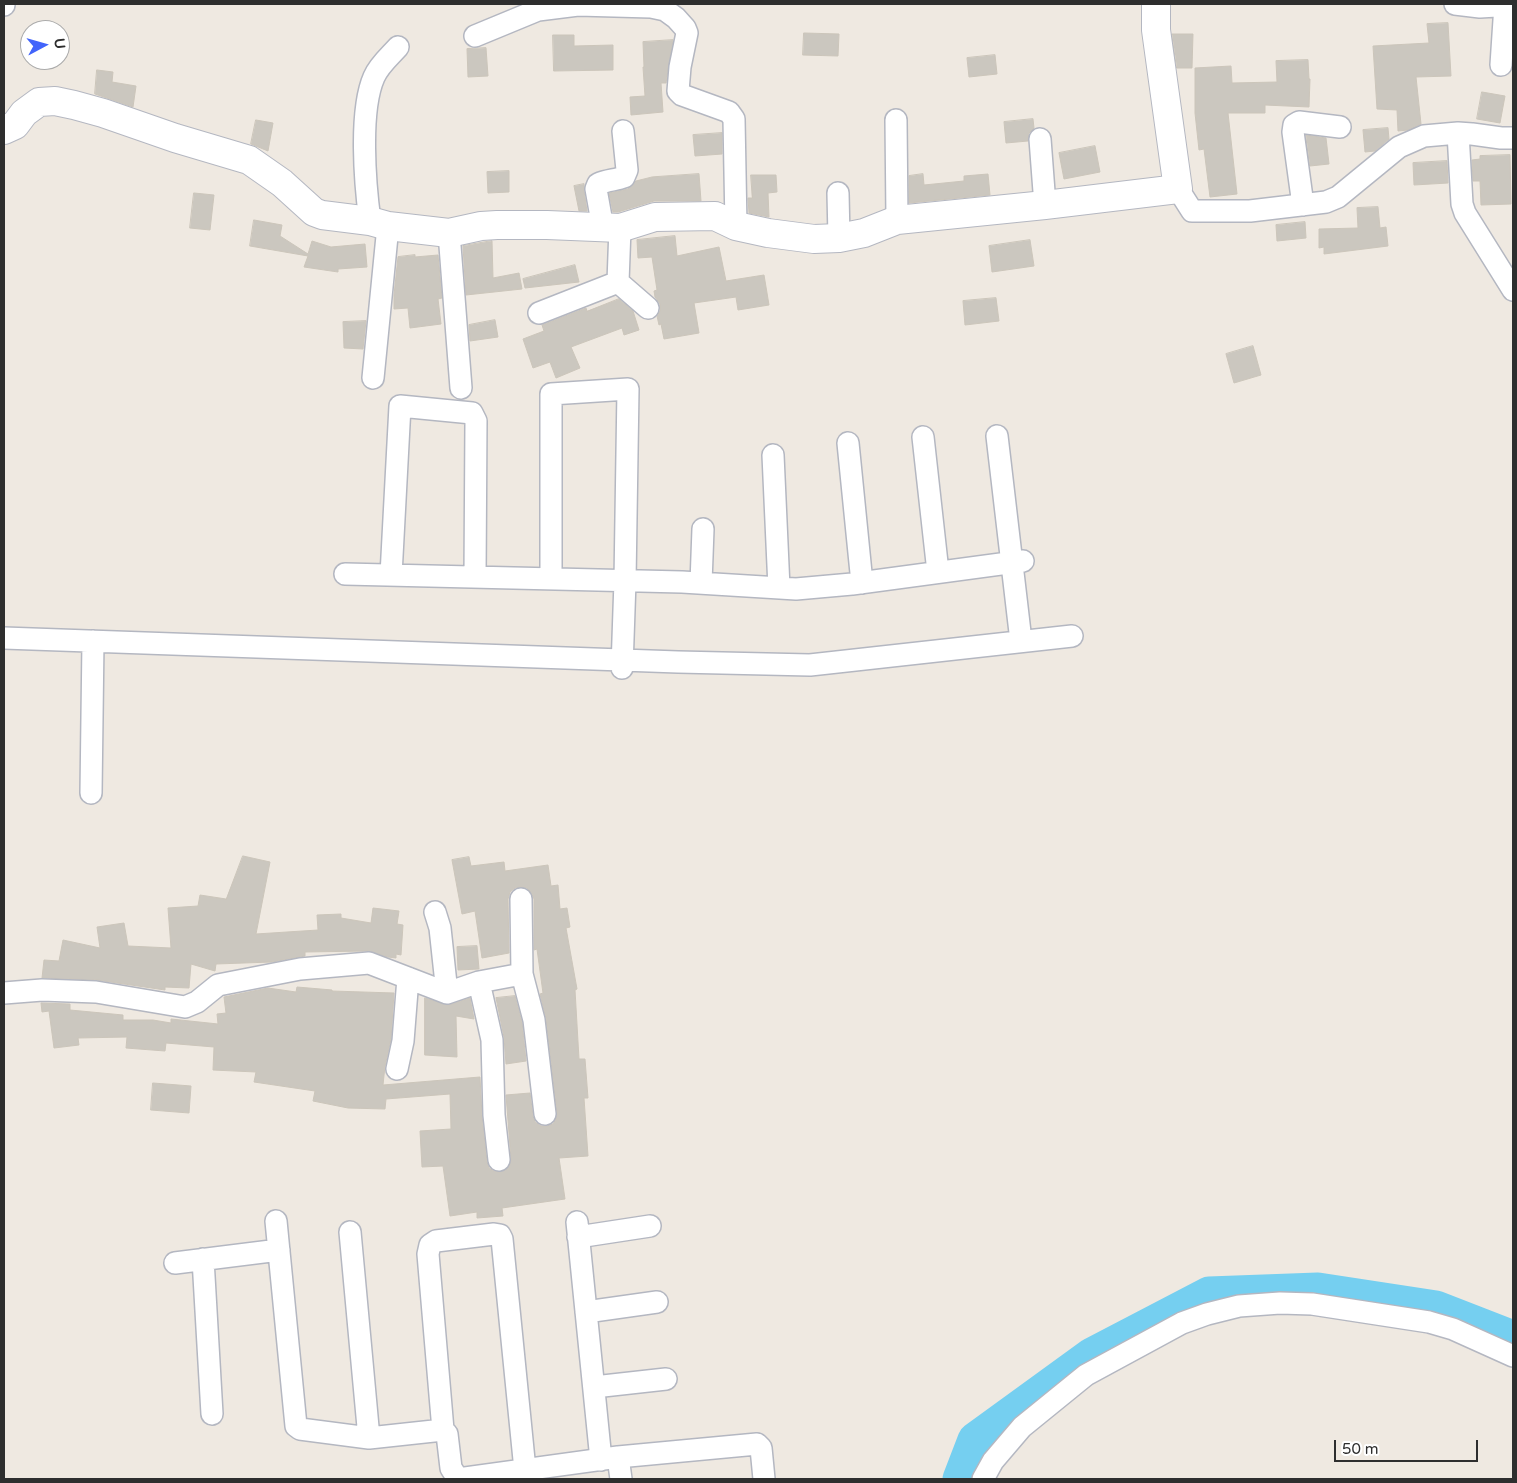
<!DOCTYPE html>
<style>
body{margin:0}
#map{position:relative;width:1517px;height:1483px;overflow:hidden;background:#efe9e1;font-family:"Varela Round",sans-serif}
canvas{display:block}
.frame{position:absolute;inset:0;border:5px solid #2e2e2e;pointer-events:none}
.north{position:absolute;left:20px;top:20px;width:50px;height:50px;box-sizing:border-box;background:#fff;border:1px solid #ababab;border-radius:50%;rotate:84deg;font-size:14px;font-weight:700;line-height:20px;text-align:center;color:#2e2e2e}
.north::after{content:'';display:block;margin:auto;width:18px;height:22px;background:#4264fb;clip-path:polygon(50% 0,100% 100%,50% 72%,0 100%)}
.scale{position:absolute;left:1334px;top:1440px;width:144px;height:22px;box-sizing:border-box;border:2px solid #2e2e2e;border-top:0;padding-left:6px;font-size:15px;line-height:18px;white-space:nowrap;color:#2e2e2e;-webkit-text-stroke:4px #fff;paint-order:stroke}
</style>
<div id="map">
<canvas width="1517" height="1483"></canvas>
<div class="frame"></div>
<div class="north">U</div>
<div class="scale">50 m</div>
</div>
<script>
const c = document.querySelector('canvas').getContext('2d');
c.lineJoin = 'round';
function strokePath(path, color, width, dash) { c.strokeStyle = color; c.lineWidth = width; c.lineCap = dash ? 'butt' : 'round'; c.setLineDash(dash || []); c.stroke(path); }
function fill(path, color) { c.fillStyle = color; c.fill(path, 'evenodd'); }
const river = new Path2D(`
 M 960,1479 L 975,1440 L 1092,1355 L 1209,1294 L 1318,1290 L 1436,1308 L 1513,1338`);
const building = new Path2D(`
 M 1448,23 L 1451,76 L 1416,77 L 1421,124 L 1408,130 L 1398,131 L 1397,110 L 1377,109 L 1373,46 L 1429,43 L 1427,24 Z
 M 804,33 L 839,34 L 838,56 L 803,55 Z
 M 1172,34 L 1193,34 L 1192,68 L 1177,68 Z
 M 553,35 L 574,35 L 574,46 L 613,45 L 613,70 L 554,71 Z
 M 673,40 L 666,83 L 661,83 L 663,112 L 631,115 L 630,97 L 645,96 L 643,67 L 644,67 L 643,42 Z
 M 486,48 L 488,76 L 468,77 L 467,49 Z
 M 995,55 L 997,74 L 969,77 L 967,58 Z
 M 1308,60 L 1309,79 L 1310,79 L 1309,107 L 1265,105 L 1265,113 L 1228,113 L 1237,194 L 1210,197 L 1204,149 L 1199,150 L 1195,113 L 1195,68 L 1231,66 L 1232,83 L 1277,82 L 1276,61 Z
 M 97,70 L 113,72 L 112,82 L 136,86 L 133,107 L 95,94 Z
 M 1482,92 L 1505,96 L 1500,123 L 1477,119 Z
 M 1033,119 L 1034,128 L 1029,133 L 1028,141 L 1006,143 L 1004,122 Z
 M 256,120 L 273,123 L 268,151 L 251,144 Z
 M 1388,128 L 1389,139 L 1375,151 L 1365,152 L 1363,130 Z
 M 722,133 L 722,154 L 695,156 L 693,135 Z
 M 1306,135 L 1326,138 L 1329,164 L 1310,166 Z
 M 1095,146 L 1100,172 L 1064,179 L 1059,153 Z
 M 1510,155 L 1511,204 L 1481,205 L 1480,181 L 1473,181 L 1472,160 L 1480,159 L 1480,156 Z
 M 1447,161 L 1448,183 L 1414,185 L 1413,163 Z
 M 509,171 L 509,192 L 488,193 L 487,172 Z
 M 699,174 L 701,201 L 654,201 L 618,212 L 613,212 L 609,193 L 628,189 L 636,181 L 652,177 Z
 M 923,174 L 924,185 L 964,181 L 964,176 L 988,174 L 990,195 L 909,203 L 909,176 Z
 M 751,175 L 776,175 L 777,192 L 768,193 L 769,217 L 749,213 L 748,198 L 752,198 Z
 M 584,184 L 584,191 L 587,211 L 579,211 L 574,186 Z
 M 194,193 L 214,195 L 210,230 L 190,228 Z
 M 1378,207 L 1380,228 L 1386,227 L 1388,246 L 1324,254 L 1324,247 L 1319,248 L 1319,229 L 1358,228 L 1357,208 Z
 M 254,220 L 282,225 L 280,236 L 308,254 L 312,241 L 331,247 L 365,244 L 367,267 L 338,269 L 338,272 L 304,267 L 308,256 L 250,246 Z
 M 1305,222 L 1306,238 L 1277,241 L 1276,225 Z
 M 675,236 L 677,256 L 719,247 L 726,281 L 764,275 L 769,305 L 738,310 L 736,297 L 694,303 L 699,333 L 664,339 L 661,324 L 659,325 L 657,316 L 660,311 L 660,304 L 655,297 L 654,291 L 657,290 L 652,257 L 638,258 L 637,240 Z
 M 1030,240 L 1034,266 L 992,272 L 989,246 Z
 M 492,241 L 493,278 L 519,273 L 522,289 L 466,295 L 463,246 Z
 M 415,255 L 415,257 L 438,255 L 442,298 L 438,299 L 441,324 L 410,328 L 408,308 L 394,309 L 394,295 L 398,257 Z
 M 575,265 L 579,282 L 525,288 L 523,279 Z
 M 996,298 L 999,321 L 965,325 L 963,301 Z
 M 619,299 L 633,311 L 639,330 L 624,335 L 622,328 L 571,347 L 580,368 L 556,378 L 550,362 L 533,368 L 523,339 L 544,331 L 542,325 L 586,308 L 587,311 Z
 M 495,320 L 498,337 L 470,341 L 469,325 Z
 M 366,321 L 363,349 L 344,348 L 343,322 Z
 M 1253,346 L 1261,375 L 1234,383 L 1226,354 Z
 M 243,856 L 270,862 L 256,934 L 318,930 L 317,915 L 341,914 L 341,918 L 371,923 L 373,908 L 399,911 L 397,924 L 403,925 L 401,955 L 396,954 L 396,958 L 388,957 L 368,951 L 305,952 L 305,956 L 272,962 L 216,964 L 215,971 L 191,964 L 189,988 L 165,987 L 165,990 L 97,980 L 42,978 L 44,960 L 59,961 L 63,940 L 100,948 L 97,927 L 124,923 L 128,946 L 171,948 L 168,908 L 198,906 L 200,895 L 226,899 Z
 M 469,857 L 471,866 L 504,862 L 505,871 L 548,865 L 551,886 L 558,885 L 560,909 L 567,908 L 570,927 L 566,928 L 577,989 L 575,990 L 579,1059 L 585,1059 L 588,1098 L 584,1098 L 588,1156 L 559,1158 L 565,1199 L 502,1208 L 503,1216 L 477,1218 L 477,1212 L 450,1216 L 443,1166 L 422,1167 L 420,1131 L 451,1129 L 450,1094 L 386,1099 L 385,1109 L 348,1108 L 313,1101 L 315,1091 L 254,1082 L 256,1072 L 213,1070 L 214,1047 L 166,1043 L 165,1051 L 126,1048 L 127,1037 L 78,1038 L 79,1045 L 54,1048 L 49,1011 L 42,1012 L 41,1003 L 70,1004 L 70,1010 L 123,1015 L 123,1020 L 153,1020 L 171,1023 L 171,1019 L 218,1024 L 217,1014 L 226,1013 L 224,997 L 268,988 L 296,992 L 297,987 L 332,990 L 332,991 L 394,993 L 391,1039 L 385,1066 L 383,1085 L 480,1077 L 482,1116 L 487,1162 L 489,1168 L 494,1171 L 500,1172 L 506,1170 L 510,1165 L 511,1159 L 506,1095 L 530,1093 L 533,1116 L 535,1122 L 541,1126 L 547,1126 L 553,1124 L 556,1119 L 557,1113 L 546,1018 L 540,994 L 543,993 L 537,949 L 534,950 L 534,899 L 531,892 L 527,888 L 520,887 L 515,888 L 510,892 L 508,899 L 509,953 L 482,958 L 475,911 L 462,914 L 452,860 Z
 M 477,946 L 479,969 L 458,970 L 457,947 Z
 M 515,996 L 522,1022 L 526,1061 L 506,1064 L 504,1037 L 496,998 Z
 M 425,998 L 448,1005 L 470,998 L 474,1019 L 456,1016 L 457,1057 L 425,1055 Z
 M 153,1083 L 191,1086 L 189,1113 L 151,1110 Z`);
const minor = new Path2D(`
 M 1455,4 L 1480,7 L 1513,5
 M 4,5 L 4,4
 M 475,36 L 538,10 L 578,5 L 651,7 L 665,10 L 676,18 L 685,28 L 687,33 L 680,67 L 678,91 L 682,95 L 729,112 L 734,119 L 736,226
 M 1501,65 L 1505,5
 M 896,120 L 897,220
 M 1458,133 L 1462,204 L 1465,213 L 1513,290
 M 1040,139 L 1045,205
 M 1178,189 L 1192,211 L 1250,211 L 1326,202 L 1338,197 L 1399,147 L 1424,136 L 1458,133 L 1472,134 L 1501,138 L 1513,138
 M 838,193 L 839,238
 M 1303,205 L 1293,132 L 1294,125 L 1299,122 L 1340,127
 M 370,221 C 365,184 359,111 374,77 C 379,65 390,56 398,47
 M 603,228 L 596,189 L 598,184 C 607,180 616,180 624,177 L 627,170 L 623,131
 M 449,233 L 461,388
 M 618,282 L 648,308
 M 539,313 L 618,282 L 620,228
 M 373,378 L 388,226
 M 997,436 L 1021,641
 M 923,437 L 938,572
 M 848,443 L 862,583
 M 773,455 L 779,588
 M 345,574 L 682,582 L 796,589 L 852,584 L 1023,561
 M 391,575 L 400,406 L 472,413 L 476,421 L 475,577
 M 551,579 L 551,394 L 628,389 L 625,581 L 622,668
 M 701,583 L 703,529
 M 4,638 L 678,662 L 810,665 L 1072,636
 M 91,793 L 93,641
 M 521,899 L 522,974
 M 435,912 L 440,928 L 447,993
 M 479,982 L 492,1040 L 494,1115 L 499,1160
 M 4,993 L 42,990 L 96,992 L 185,1007 L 197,1002 L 218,985 L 300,969 L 369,963 L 447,993 L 479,982 L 522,974 L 534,1020 L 545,1114
 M 397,1069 L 403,1041 L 408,978
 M 276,1221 L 296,1426 L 300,1429 L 369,1438 L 443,1430 L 447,1434 L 451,1468 L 458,1479 L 618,1457 L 757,1444 L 761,1448 L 764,1479
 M 577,1222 L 601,1460
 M 350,1232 L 369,1438
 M 578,1237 L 650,1226
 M 203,1259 L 212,1414
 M 175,1263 L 279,1250
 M 586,1312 L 657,1302
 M 594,1387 L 666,1379
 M 443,1430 L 428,1254 L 430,1245 L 436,1241 L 494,1234 L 500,1235 L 502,1239 L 525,1470
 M 618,1457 L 621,1479
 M 983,1479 L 993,1461 L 1022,1427 L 1086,1375 L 1182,1323 L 1207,1314 L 1239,1306 L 1280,1303 L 1312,1304 L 1429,1322 L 1453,1329 L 1513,1356`);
const tertiary = new Path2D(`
 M 4,130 L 15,125 L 24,113 L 39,102 L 55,101 L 74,105 L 103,113 L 175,138 L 249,160 L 282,183 L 314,212 L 322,215 L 370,221 L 388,226 L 449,233 L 481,226 L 497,225 L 547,225 L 620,228 L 655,217 L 715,216 L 736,226 L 768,233 L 814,239 L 839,238 L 864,233 L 897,220 L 1045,205 L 1178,189 L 1156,30 L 1156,4`);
strokePath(river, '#75cff0', 35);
fill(building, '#cbc7bf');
strokePath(building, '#cbc5ba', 1);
strokePath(minor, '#b4b7c1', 24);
strokePath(tertiary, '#b4b7c1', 30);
strokePath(minor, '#fff', 21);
strokePath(tertiary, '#fff', 28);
</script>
